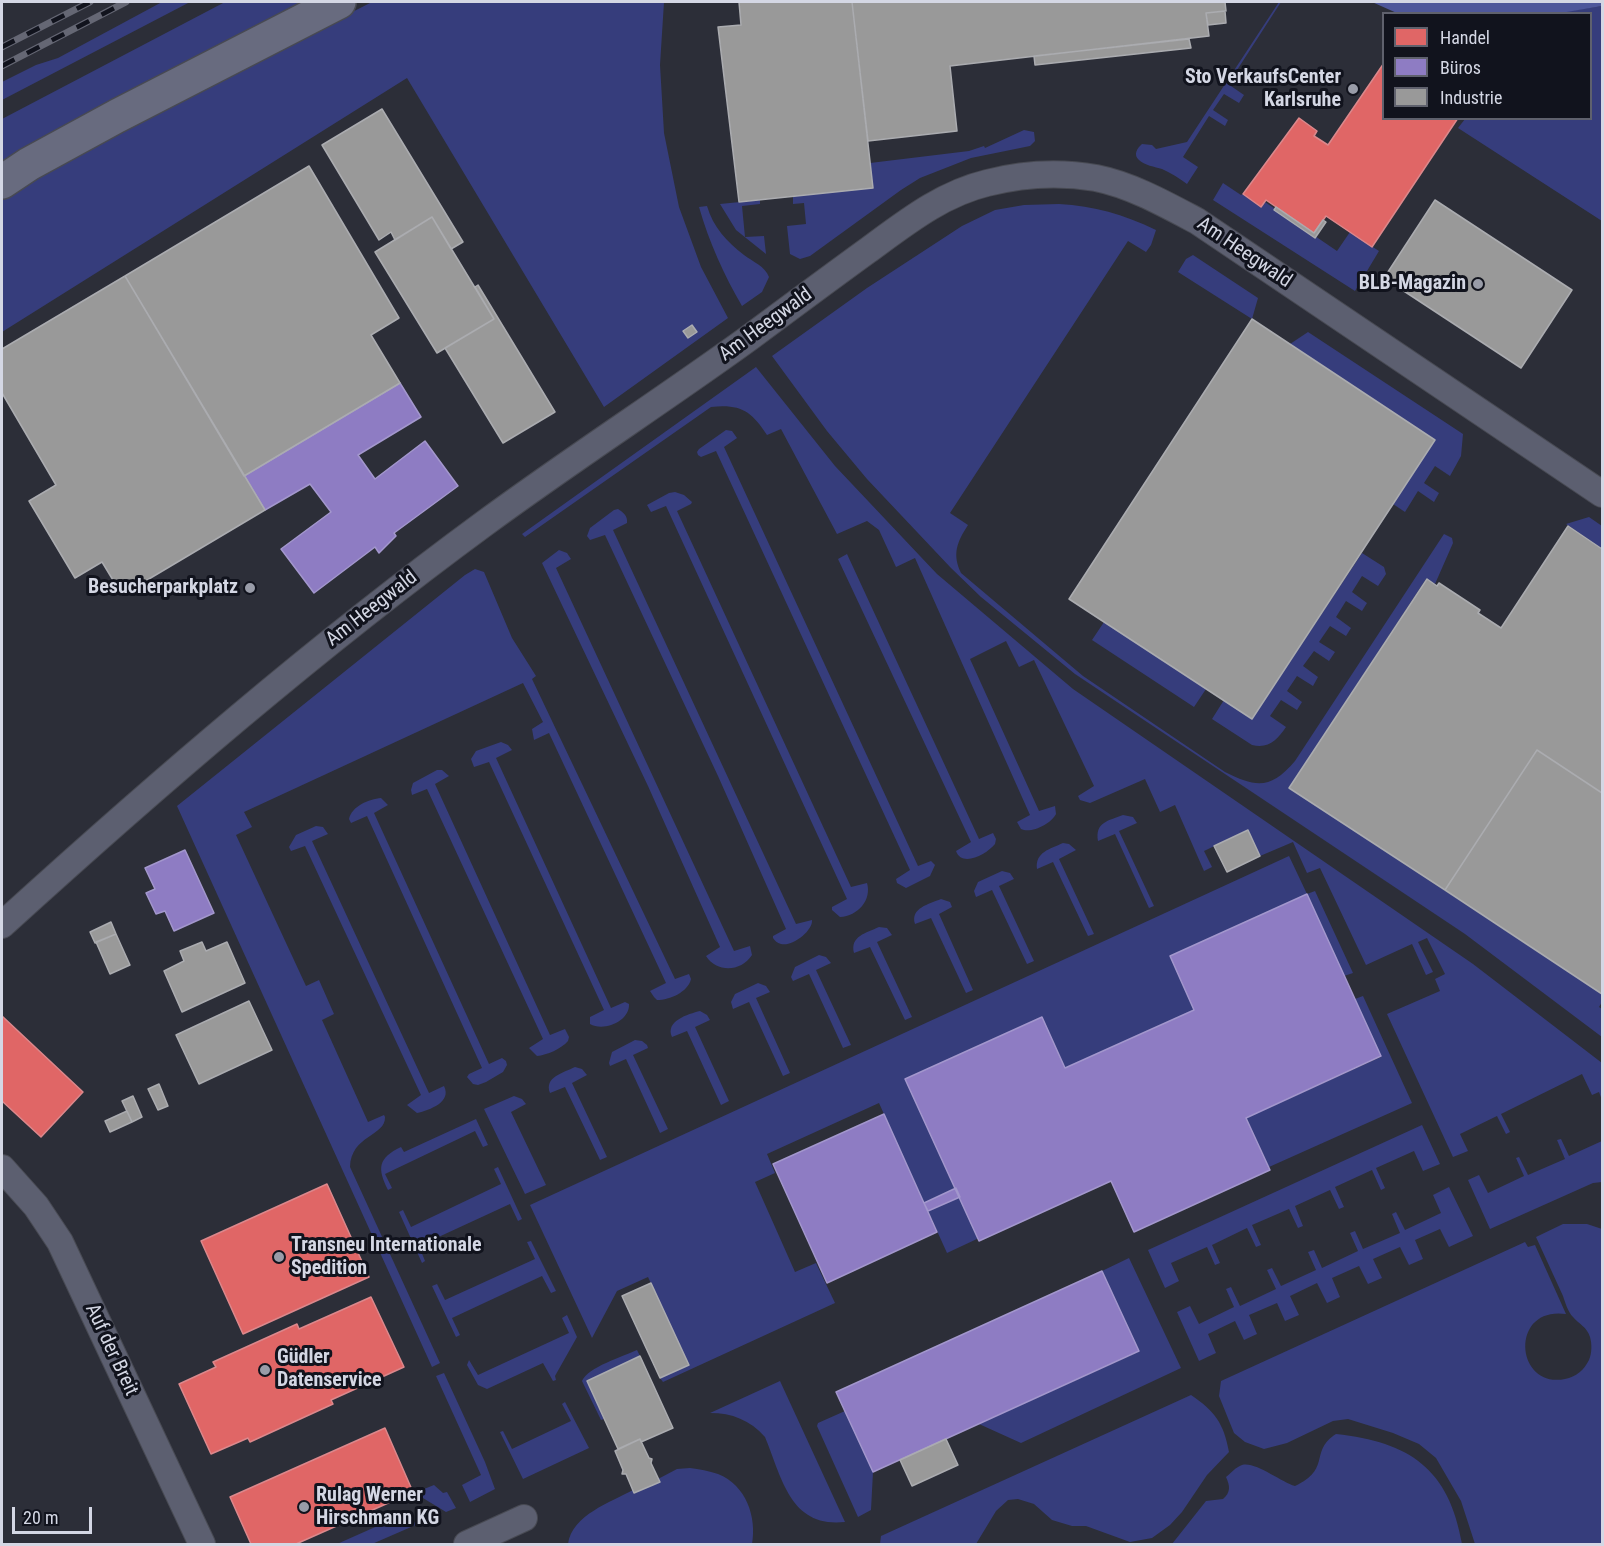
<!DOCTYPE html>
<meta charset="utf-8">
<style>
body{margin:0}
#map{position:relative;width:1604px;height:1546px;overflow:hidden;background:#2c2e38;font-family:"Roboto Condensed",sans-serif}
canvas{display:block}
.frame{position:absolute;inset:0;border:3px solid #d4d7e4;pointer-events:none}
.legend{position:absolute;left:1382px;top:12px;width:210px;height:108px;box-sizing:border-box;background:#11131d;border:2px solid #5f616d;margin:0;padding:8px 10px;list-style:none;font-size:18px;color:#d4d7e4}
.legend li{display:flex;align-items:center;gap:12px;height:30px}
.legend b{width:30px;border:2px solid #5f616d}
.scale{position:absolute;left:12px;top:1507px;width:80px;height:27px;box-sizing:border-box;border:3px solid #d4d7e4;border-top:0;padding-left:8px;font-size:18px;line-height:21px;white-space:nowrap;color:#d4d7e4;-webkit-text-stroke:4px #11131d;paint-order:stroke}
</style>
<div id="map">
<canvas width="1604" height="1546"></canvas>
<div class="frame"></div>
<ul class="legend">
<li><b style="height:16px;background:#e06666"></b>Handel</li>
<li><b style="height:16px;background:#8e7cc3"></b>Büros</li>
<li><b style="height:16px;background:#999"></b>Industrie</li>
</ul>
<div class="scale">20 m</div>
</div>
<script>
const c = document.querySelector('canvas').getContext('2d');
c.lineJoin = 'round';
function fill(path, color) { c.fillStyle = color; c.fill(path, 'evenodd'); }
function strokePath(path, color, width, dash) { c.strokeStyle = color; c.lineWidth = width; c.lineCap = dash ? 'butt' : 'round'; c.setLineDash(dash || []); c.stroke(path); }
function write(font, color, halo, rows, align = 'center') {
  c.font = font + ' "Roboto Condensed",sans-serif'; c.lineWidth = 6; c.setLineDash([]); c.textBaseline = 'middle'; c.strokeStyle = halo; c.fillStyle = color; for (const [text, x, y, turn = 0] of rows) {
    c.save(); c.translate(x, y); c.rotate((+turn || 0) * Math.PI / 180); c.textAlign = isNaN(turn) ? turn : align; if (halo) c.strokeText(text, 0, 0); c.fillText(text, 0, 0); c.restore();
  }
}
const green = new Path2D(`
 M 162,2 L 190,2 L 2,100 L 2,82 L 36,65 L 58,58 Z
 M 225,2 L 313,2 L 2,165 L 2,119 Z
 M 372,2 L 664,2 L 660,65 L 664,133 L 679,207 L 701,267 L 728,318 L 604,407 L 407,78 L 2,332 L 2,200 L 57,167 L 230,74 Z
 M 1279,2 L 1281,2 L 1228,84 L 1244,95 L 1239,103 L 1224,94 L 1213,110 L 1228,120 L 1225,126 L 1209,116 L 1183,157 L 1198,167 L 1187,184 C 1179,178 1171,173 1162,169 C 1155,167 1144,165 1139,160 C 1133,155 1137,148 1142,144 L 1152,145 L 1156,149 L 1187,142 Z
 M 1602,6 L 1602,221 L 1458,128 L 1465,119 L 1590,118 L 1590,14 L 1555,13 Z
 M 1024,130 L 1034,132 L 1035,141 L 1030,146 L 971,158 L 920,178 L 901,190 L 810,256 L 800,259 L 790,254 L 787,226 L 806,224 L 804,203 L 793,204 L 793,196 L 873,188 L 870,163 L 969,151 L 984,146 L 985,148 Z
 M 1223,183 L 1241,195 L 1243,194 L 1261,207 L 1265,202 L 1337,251 L 1350,232 L 1379,251 L 1355,291 L 1213,200 Z
 M 760,200 L 760,204 L 742,206 L 745,237 L 764,236 L 766,254 L 736,230 L 720,204 Z
 M 1059,204 C 1095,206 1122,214 1156,230 L 1151,245 L 1146,252 L 1128,241 L 950,513 L 968,525 C 957,542 952,554 961,573 L 1083,676 L 1225,772 C 1257,788 1271,789 1295,761 L 1442,537 L 1444,534 L 1452,538 L 1453,543 L 1435,584 L 1426,579 L 1289,788 L 1602,994 L 1602,1002 L 1599,1007 L 1602,1009 L 1602,1037 L 1465,934 L 1075,674 L 981,597 L 951,568 L 867,479 L 827,431 L 772,356 L 867,288 L 962,226 L 995,210 L 1024,205 Z
 M 707,206 C 713,227 727,242 744,255 C 753,262 765,266 769,277 L 762,292 L 742,306 C 724,275 709,242 699,207 Z
 M 1193,255 L 1258,298 L 1252,319 L 1178,272 L 1186,259 Z
 M 1308,332 L 1463,434 L 1461,456 L 1450,476 L 1435,466 L 1424,483 L 1439,493 L 1434,502 L 1418,491 L 1405,512 L 1393,504 L 1435,440 L 1290,344 Z
 M 756,367 L 835,466 L 937,574 L 1073,689 L 1473,964 L 1602,1063 L 1602,1100 L 1599,1092 L 1592,1095 L 1582,1074 L 1501,1114 L 1510,1132 L 1506,1134 L 1497,1116 L 1460,1134 L 1468,1151 L 1453,1157 L 1387,1014 L 1440,991 L 1435,979 L 1445,974 L 1427,938 L 1418,942 L 1433,972 L 1426,975 L 1412,944 L 1366,965 L 1320,868 L 1307,873 L 1293,842 L 1260,856 L 1248,830 L 1204,851 L 1212,867 L 1204,871 L 1175,805 L 1160,812 L 1145,779 L 1090,803 L 1080,800 L 1078,796 L 1094,786 L 1034,660 L 1019,667 L 1006,641 L 970,659 L 1039,811 L 1055,806 L 1056,814 C 1051,824 1031,834 1021,829 L 1017,822 L 1030,815 L 915,558 L 896,567 L 879,530 L 867,521 L 837,534 L 781,429 L 767,435 C 751,411 741,404 711,407 L 525,537 L 522,534 Z
 M 726,430 L 732,431 L 737,438 L 724,447 L 918,866 L 931,861 L 935,865 L 930,876 L 906,888 L 897,883 L 896,879 L 910,870 L 716,451 L 701,457 L 698,455 L 697,452 L 699,449 Z
 M 675,492 L 684,495 L 692,502 L 691,504 L 677,511 L 851,887 L 867,883 C 872,900 858,916 840,917 L 832,910 L 832,907 L 847,899 L 666,506 L 651,512 L 647,505 L 669,493 Z
 M 618,509 C 623,512 628,516 627,523 L 613,530 L 796,924 L 812,920 C 813,931 792,947 781,944 C 777,943 775,941 773,938 L 773,936 L 786,929 L 718,776 L 605,535 L 590,540 L 587,536 L 590,528 L 614,510 Z
 M 1589,517 L 1602,526 L 1602,549 L 1566,524 Z
 M 559,550 L 567,553 L 571,559 L 556,568 L 734,951 L 750,946 L 752,955 C 741,972 717,973 706,956 L 720,947 L 648,786 L 542,563 Z
 M 1362,553 L 1384,567 L 1386,574 L 1378,586 L 1362,576 L 1352,592 L 1367,603 L 1362,611 L 1346,601 L 1336,617 L 1351,628 L 1346,636 L 1330,626 L 1319,642 L 1335,652 L 1329,661 L 1314,651 L 1303,666 L 1318,677 L 1313,686 L 1297,676 L 1287,691 L 1302,702 L 1297,710 L 1281,700 L 1270,716 L 1286,727 C 1277,740 1269,749 1252,745 L 1212,719 L 1224,700 L 1252,719 Z
 M 847,554 L 979,839 L 993,833 L 996,839 L 995,844 C 987,854 962,868 956,851 L 971,842 L 838,559 Z
 M 475,569 L 484,572 L 512,638 L 536,676 L 532,679 L 675,979 L 689,974 L 691,979 C 688,992 670,1000 657,1000 L 654,997 L 650,991 L 666,983 L 549,733 L 534,740 L 532,729 L 543,722 L 523,683 L 244,812 L 252,827 L 236,835 L 306,986 L 319,980 L 334,1014 L 322,1020 L 368,1122 L 384,1115 L 385,1117 C 386,1136 351,1135 350,1167 L 440,1363 L 432,1367 L 177,806 L 465,575 Z
 M 1104,622 L 1206,689 L 1194,707 L 1092,640 Z
 M 501,742 L 508,745 L 512,750 L 496,758 L 611,1008 L 625,1002 L 629,1004 C 630,1021 604,1032 590,1024 L 590,1017 L 604,1010 L 489,762 L 474,767 L 471,759 L 476,751 Z
 M 437,770 L 442,770 L 449,776 L 435,784 L 550,1035 L 565,1029 L 569,1037 L 568,1041 C 561,1049 547,1055 537,1056 L 529,1048 L 543,1039 L 427,789 L 412,795 L 411,790 L 413,783 Z
 M 381,798 L 388,805 L 374,813 L 489,1064 L 502,1058 L 506,1061 L 507,1065 L 503,1072 L 486,1082 L 478,1085 L 473,1084 L 467,1077 L 469,1074 L 482,1068 L 367,816 L 351,823 L 349,819 C 352,806 369,799 381,798 Z
 M 1123,815 L 1133,817 L 1137,823 L 1119,831 L 1154,906 L 1149,908 L 1115,834 L 1098,841 C 1095,822 1108,821 1123,815 Z
 M 316,826 L 323,827 L 328,834 L 312,841 L 429,1093 L 444,1086 C 452,1102 430,1110 417,1113 L 407,1105 L 421,1095 L 305,846 L 291,851 L 289,847 L 296,835 Z
 M 1063,843 L 1069,844 L 1076,850 L 1059,859 L 1094,934 L 1088,936 L 1053,862 L 1037,869 C 1035,852 1050,849 1063,843 Z
 M 1289,856 L 1307,894 L 1315,891 L 1353,973 L 1344,976 L 1194,1010 L 1065,1068 L 1042,1018 L 906,1079 L 956,1188 L 924,1203 L 879,1103 L 767,1154 L 775,1173 L 755,1182 L 795,1272 L 816,1263 L 835,1303 L 663,1382 L 660,1378 L 689,1365 L 648,1277 L 617,1291 L 592,1338 L 530,1205 Z
 M 1002,871 L 1010,873 L 1014,879 L 999,886 L 1034,961 L 1027,964 L 992,890 L 976,897 L 974,891 L 978,882 Z
 M 941,899 L 950,902 L 952,907 L 939,914 L 973,990 L 966,993 L 931,918 L 915,924 C 910,908 929,904 941,899 Z
 M 879,927 L 887,928 L 892,935 L 877,942 L 912,1017 L 905,1020 L 870,947 L 854,953 C 850,936 866,933 879,927 Z
 M 819,955 L 826,957 L 831,963 L 816,970 L 851,1045 L 843,1048 L 809,974 L 793,981 L 791,977 L 795,967 Z
 M 758,983 L 766,986 L 770,992 L 756,998 L 790,1073 L 783,1076 L 749,1002 L 733,1009 L 731,1002 L 735,994 Z
 M 1363,996 L 1412,1103 L 1269,1167 L 1246,1118 L 1381,1057 L 1355,999 Z
 M 700,1011 L 707,1015 L 710,1020 L 695,1027 L 729,1101 L 721,1105 L 687,1031 L 672,1037 C 665,1021 688,1014 700,1011 Z
 M 635,1040 L 642,1041 L 647,1045 L 648,1048 L 633,1055 L 668,1129 L 660,1133 L 626,1059 L 610,1066 L 609,1063 L 612,1052 Z
 M 575,1067 L 582,1069 L 587,1075 L 572,1083 L 607,1157 L 600,1160 L 565,1087 L 550,1093 C 544,1077 563,1073 575,1067 Z
 M 514,1096 L 522,1099 L 526,1104 L 511,1112 L 546,1185 L 525,1194 L 484,1109 Z
 M 476,1119 L 488,1145 L 483,1147 L 475,1131 L 385,1174 L 392,1188 L 388,1190 C 377,1168 378,1158 401,1147 L 404,1152 Z
 M 1422,1125 L 1440,1164 L 1423,1171 L 1414,1151 L 1376,1168 L 1385,1188 L 1381,1190 L 1372,1170 L 1335,1187 L 1344,1207 L 1339,1209 L 1330,1190 L 1295,1206 L 1303,1226 L 1298,1228 L 1289,1209 L 1252,1225 L 1261,1245 L 1256,1247 L 1247,1228 L 1212,1245 L 1220,1263 L 1215,1265 L 1207,1247 L 1171,1263 L 1179,1281 L 1165,1288 L 1148,1250 Z
 M 1561,1139 L 1569,1156 L 1602,1141 L 1602,1182 L 1593,1183 L 1490,1229 L 1468,1180 L 1479,1175 L 1488,1193 L 1524,1176 L 1516,1158 L 1519,1157 L 1528,1175 L 1565,1159 L 1557,1140 Z
 M 498,1167 L 522,1219 L 518,1221 L 510,1204 L 419,1246 L 425,1261 L 422,1263 L 399,1212 L 403,1210 L 411,1227 L 501,1184 L 494,1169 Z
 M 1449,1187 L 1473,1236 L 1449,1247 L 1440,1229 L 1415,1240 L 1423,1259 L 1409,1265 L 1400,1247 L 1373,1259 L 1382,1278 L 1368,1284 L 1359,1266 L 1332,1278 L 1340,1297 L 1327,1303 L 1317,1283 L 1290,1296 L 1299,1315 L 1285,1321 L 1277,1303 L 1249,1315 L 1257,1334 L 1244,1340 L 1235,1321 L 1208,1334 L 1216,1353 L 1199,1361 L 1177,1312 L 1190,1306 L 1199,1324 L 1234,1307 L 1226,1289 L 1231,1287 L 1240,1306 L 1276,1289 L 1267,1270 L 1272,1268 L 1281,1286 L 1316,1270 L 1308,1252 L 1314,1250 L 1322,1268 L 1358,1251 L 1350,1233 L 1355,1231 L 1363,1249 L 1400,1233 L 1392,1214 L 1396,1212 L 1405,1230 L 1441,1213 L 1433,1195 Z
 M 960,1197 L 979,1238 L 947,1253 L 928,1211 Z
 M 1563,1224 L 1587,1224 L 1602,1229 L 1602,1544 L 1475,1544 L 1461,1501 L 1436,1458 L 1419,1444 L 1393,1433 L 1348,1419 L 1333,1421 L 1287,1443 L 1264,1449 L 1245,1442 L 1234,1433 L 1219,1396 L 1221,1381 L 1525,1242 L 1528,1247 L 1535,1245 L 1566,1314 C 1509,1306 1515,1389 1565,1379 C 1576,1377 1584,1370 1589,1360 C 1592,1353 1592,1344 1590,1337 C 1587,1327 1579,1324 1573,1317 C 1568,1312 1565,1302 1563,1296 C 1554,1276 1545,1257 1536,1237 Z
 M 531,1241 L 556,1291 L 551,1293 L 542,1276 L 452,1318 L 460,1335 L 456,1337 L 432,1286 L 437,1284 L 445,1300 L 535,1259 L 527,1242 Z
 M 1129,1258 L 1181,1368 L 1021,1443 L 979,1424 L 1138,1352 L 1102,1271 Z
 M 567,1315 L 577,1337 L 555,1376 L 556,1380 L 553,1381 L 543,1363 L 487,1389 L 478,1385 L 467,1365 L 469,1360 L 478,1375 L 569,1333 L 562,1318 Z
 M 637,1350 L 640,1356 L 587,1381 L 604,1419 L 601,1420 L 582,1381 C 588,1367 622,1357 637,1350 Z
 M 444,1373 L 485,1462 L 495,1489 L 470,1502 L 462,1485 L 481,1475 L 436,1376 Z
 M 780,1381 L 845,1522 C 790,1528 782,1478 765,1437 C 750,1420 732,1413 710,1413 Z
 M 1191,1395 C 1215,1411 1224,1424 1229,1452 L 1207,1475 L 1182,1512 L 1170,1525 L 1152,1538 L 1130,1542 L 1086,1526 L 1072,1526 L 1052,1520 L 1034,1504 L 1018,1499 L 1008,1500 L 996,1511 L 976,1544 L 880,1544 L 881,1536 Z
 M 565,1402 L 589,1448 L 523,1479 L 500,1432 L 503,1431 L 512,1449 L 571,1421 L 562,1404 Z
 M 845,1411 L 873,1472 L 871,1510 L 858,1517 L 817,1426 L 818,1423 Z
 M 1336,1434 C 1410,1442 1449,1469 1462,1544 L 1172,1544 L 1206,1501 L 1223,1499 C 1231,1492 1230,1486 1226,1477 C 1231,1473 1236,1467 1242,1465 C 1255,1461 1281,1482 1295,1486 C 1332,1469 1309,1451 1336,1434 Z
 M 690,1468 C 699,1469 709,1471 718,1474 C 746,1485 757,1517 752,1544 L 568,1544 C 572,1515 611,1502 633,1490 L 635,1493 L 659,1482 L 658,1479 L 677,1469 Z
 M 434,1485 L 443,1493 L 447,1492 L 456,1508 L 446,1512 L 413,1492 L 411,1487 L 419,1491 Z
 M 400,1516 L 418,1524 L 372,1544 L 337,1544 Z`);
const forest = new Path2D(`
 M 1372,2 L 1602,2 L 1602,6 L 1555,14 L 1399,14 Z`);
const shops = new Path2D(`
 M 1384,63 L 1384,118 L 1458,118 L 1372,247 L 1326,216 L 1314,233 L 1266,200 L 1261,207 L 1243,194 L 1299,118 L 1317,131 L 1314,136 L 1328,145 Z
 M 2,1016 L 83,1092 L 41,1137 L 2,1101 Z
 M 327,1184 L 369,1277 L 243,1334 L 201,1241 Z
 M 371,1297 L 404,1367 L 331,1400 L 333,1404 L 250,1442 L 248,1438 L 211,1454 L 179,1384 L 216,1367 L 213,1362 L 297,1324 L 299,1329 Z
 M 385,1428 L 413,1492 L 296,1544 L 251,1544 L 230,1497 Z`);
const offices = new Path2D(`
 M 400,383 L 421,417 L 358,455 L 375,479 L 425,441 L 458,486 L 394,533 L 396,536 L 379,553 L 375,547 L 314,593 L 281,549 L 331,512 L 310,484 L 265,510 L 244,476 Z
 M 185,850 L 214,913 L 174,931 L 165,911 L 156,914 L 146,893 L 155,889 L 145,868 Z
 M 1307,894 L 1381,1056 L 1246,1118 L 1270,1170 L 1134,1232 L 1111,1181 L 979,1241 L 905,1079 L 1042,1017 L 1065,1068 L 1194,1010 L 1170,956 Z
 M 884,1114 L 937,1232 L 827,1283 L 773,1164 Z
 M 956,1188 L 960,1197 L 928,1211 L 924,1203 Z
 M 1102,1271 L 1139,1351 L 873,1472 L 836,1392 Z`);
const industry = new Path2D(`
 M 739,2 L 852,2 L 873,188 L 739,202 L 718,27 L 741,25 Z
 M 852,2 L 1225,2 L 1226,11 L 1206,13 L 1209,36 L 950,66 L 957,131 L 868,141 Z
 M 1225,11 L 1226,23 L 1208,25 L 1206,13 Z
 M 1189,39 L 1191,48 L 1035,65 L 1034,56 Z
 M 382,109 L 463,242 L 451,249 L 432,217 L 395,240 L 391,232 L 379,240 L 322,145 Z
 M 309,166 L 399,318 L 371,335 L 400,383 L 244,476 L 125,276 Z
 M 1435,200 L 1572,290 L 1521,368 L 1384,278 Z
 M 1276,207 L 1314,233 L 1323,220 L 1326,222 L 1315,238 L 1274,210 Z
 M 432,217 L 494,319 L 437,353 L 375,252 Z
 M 125,276 L 265,510 L 122,595 L 102,562 L 75,578 L 29,501 L 56,485 L 2,393 L 2,349 Z
 M 478,285 L 555,412 L 503,443 L 445,348 L 494,319 L 475,287 Z
 M 1252,319 L 1435,440 L 1252,719 L 1069,599 Z
 M 692,325 L 697,332 L 688,338 L 683,331 Z
 M 1568,526 L 1602,549 L 1602,793 L 1537,750 L 1445,890 L 1289,788 L 1427,579 L 1437,586 L 1439,583 L 1480,610 L 1478,613 L 1501,628 Z
 M 1537,750 L 1602,793 L 1602,994 L 1445,890 Z
 M 1248,830 L 1260,856 L 1227,872 L 1214,846 Z
 M 111,922 L 116,934 L 95,943 L 90,932 Z
 M 116,934 L 130,965 L 110,974 L 96,942 Z
 M 202,942 L 206,951 L 227,942 L 245,983 L 182,1012 L 164,971 L 184,961 L 180,951 Z
 M 249,1001 L 272,1050 L 199,1084 L 176,1035 Z
 M 159,1084 L 168,1106 L 158,1110 L 148,1089 Z
 M 133,1096 L 142,1117 L 132,1122 L 122,1101 Z
 M 127,1111 L 132,1122 L 110,1132 L 105,1121 Z
 M 651,1283 L 689,1365 L 660,1378 L 622,1296 Z
 M 640,1356 L 673,1428 L 641,1442 L 640,1439 L 618,1449 L 587,1381 Z
 M 640,1439 L 649,1458 L 652,1459 L 651,1463 L 660,1482 L 634,1493 L 626,1474 L 622,1474 L 623,1470 L 615,1451 Z
 M 946,1439 L 958,1465 L 912,1486 L 900,1460 Z`);
const street = new Path2D(`
 M 2,925 C 157,784 316,647 485,523 C 572,459 662,401 749,338 C 788,309 827,280 867,251 C 904,224 941,194 987,183 C 1022,174 1061,172 1096,178 C 1131,185 1165,204 1197,221 L 1602,494
 M 2,1168 L 36,1206 L 60,1242 L 202,1544
 M 467,1544 L 524,1518`);
const secondary = new Path2D(`
 M 2,182 L 29,164 L 117,116 L 339,2`);
const rail = new Path2D(`
 M 2,47 L 90,2
 M 2,66 L 126,2`);
const markers = [
 [1353,89,6,"#999ca8"],
 [1478,284,6,"#999ca8"],
 [250,588,6,"#999ca8"],
 [279,1257,6,"#999ca8"],
 [265,1370,6,"#999ca8"],
 [304,1507,6,"#999ca8"]
];
const poiNames = [
 ["Sto VerkaufsCenter",1341,78],
 ["Karlsruhe",1341,101],
 ["BLB-Magazin",1466,284],
 ["Besucherparkplatz",238,588],
 ["Transneu Internationale",291,1246,"left"],
 ["Spedition",291,1269,"left"],
 ["Güdler",277,1358,"left"],
 ["Datenservice",277,1381,"left"],
 ["Rulag Werner",316,1496,"left"],
 ["Hirschmann KG",316,1519,"left"]
];
const streetNames = [
 ["Am Heegwald",1244,253,34],
 ["Am Heegwald",766,325,-36],
 ["Am Heegwald",372,609,-38],
 ["Auf der Breit",111,1350,65]
];
fill(green, '#363d7c');
fill(forest, '#4e579b');
fill(shops, '#e06666');
strokePath(shops, '#dc888c', 1.5);
fill(offices, '#8e7cc3');
strokePath(offices, '#a397cd', 1.5);
fill(industry, '#999');
strokePath(industry, '#abacb0', 1.5);
strokePath(street, '#484a53', 28);
strokePath(secondary, '#484a53', 36);
strokePath(street, '#5c5f70', 26);
strokePath(secondary, '#686b7f', 33);
strokePath(rail, '#656774', 7);
strokePath(rail, '#11131d', 4.5, [14]);
for (const [x, y, r, color] of markers) { const dot = new Path2D(); dot.arc(x, y, r, 0, 2 * Math.PI); c.fillStyle = color; c.fill(dot); strokePath(dot, '#11131d', 2); }
write('bold 20px', '#d4d7e4', '#11131d', poiNames, 'right');
write('20px', '#d4d7e4', '#11131d', streetNames);
</script>
